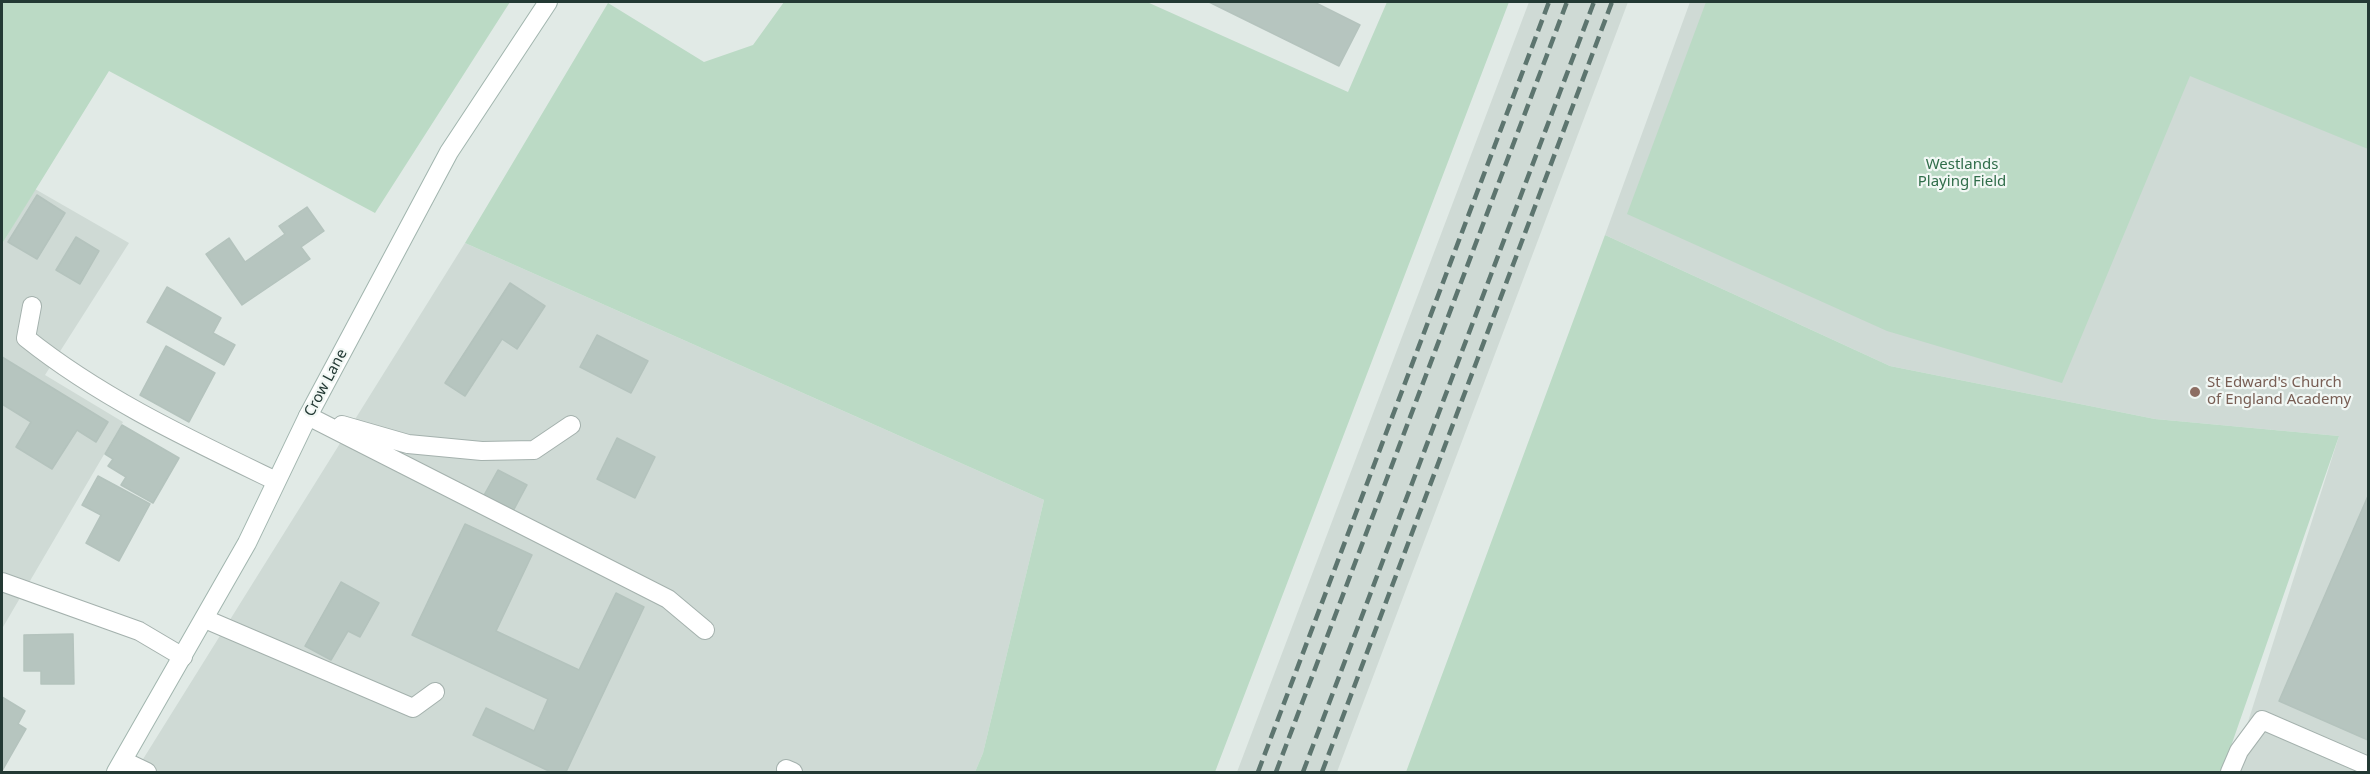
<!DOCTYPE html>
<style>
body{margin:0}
#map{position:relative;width:2370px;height:774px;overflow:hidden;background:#e1eae6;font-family:"Noto Sans",sans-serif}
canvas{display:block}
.frame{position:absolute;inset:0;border:3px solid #233934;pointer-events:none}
</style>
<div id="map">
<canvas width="2370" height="774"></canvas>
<div class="frame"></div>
</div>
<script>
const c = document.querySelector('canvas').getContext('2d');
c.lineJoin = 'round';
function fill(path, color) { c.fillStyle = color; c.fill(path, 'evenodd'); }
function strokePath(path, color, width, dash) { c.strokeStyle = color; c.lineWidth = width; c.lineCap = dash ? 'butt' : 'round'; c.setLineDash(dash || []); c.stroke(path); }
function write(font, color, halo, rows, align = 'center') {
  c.font = font + ' "Noto Sans",sans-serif'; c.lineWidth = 4.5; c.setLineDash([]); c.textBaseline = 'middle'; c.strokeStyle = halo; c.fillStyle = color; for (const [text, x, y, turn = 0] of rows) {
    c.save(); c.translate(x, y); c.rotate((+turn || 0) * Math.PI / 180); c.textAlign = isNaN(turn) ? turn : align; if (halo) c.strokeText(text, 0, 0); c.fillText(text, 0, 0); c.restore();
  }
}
const built = new Path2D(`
 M 1529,2 L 1628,2 L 1337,772 L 1237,772 Z
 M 1690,2 L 2368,2 L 2368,772 L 2232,772 L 2339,436 L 2155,419 L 1890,366 L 1605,235 Z
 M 35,189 L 129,243 L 45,375 L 123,422 L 3,627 L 2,244 Z
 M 465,243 L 1044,500 L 983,753 L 975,772 L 135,772 Z`);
const green = new Path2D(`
 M 2,2 L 510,2 L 375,213 L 109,71 L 2,244 Z
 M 784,2 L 1147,2 L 1348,92 L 1387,2 L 1509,2 L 1215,772 L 975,772 L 983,753 L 1044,500 L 465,243 L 608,3 L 704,62 L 753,45 Z
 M 1706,2 L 2368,2 L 2368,149 L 2190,76 L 2062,383 L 1887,331 L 1627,214 Z
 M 1605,235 L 1890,366 L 2155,419 L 2339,436 L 2222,772 L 1406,772 Z`);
const building = new Path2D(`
 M 1209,2 L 1314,2 L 1360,25 L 1339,66 Z
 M 37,195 L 65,213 L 37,259 L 8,242 Z
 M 307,207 L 324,231 L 301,247 L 310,259 L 242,305 L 206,254 L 229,238 L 245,262 L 285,234 L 279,226 Z
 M 76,237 L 99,251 L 80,284 L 56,270 Z
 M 510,283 L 545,306 L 517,349 L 502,339 L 465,396 L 445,383 Z
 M 167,287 L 221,318 L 213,333 L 235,345 L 224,365 L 147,322 Z
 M 597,335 L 648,361 L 631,393 L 580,367 Z
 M 166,346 L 215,373 L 189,422 L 140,395 Z
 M 2,357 L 108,422 L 96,442 L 77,430 L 52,469 L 16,447 L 31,422 L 2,404 Z
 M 122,425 L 179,458 L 153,503 L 121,485 L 126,477 L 108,466 L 113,459 L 105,454 Z
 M 617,438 L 655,457 L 635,498 L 597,479 Z
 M 498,470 L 527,485 L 512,513 L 483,497 Z
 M 98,476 L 150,504 L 119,561 L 86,543 L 101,515 L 82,505 Z
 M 2368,496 L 2368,740 L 2279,701 Z
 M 465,524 L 532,555 L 496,631 L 579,670 L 616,593 L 644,607 L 566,772 L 551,772 L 473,735 L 486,708 L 534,731 L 548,699 L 412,635 Z
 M 341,582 L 379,603 L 360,637 L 348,631 L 331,660 L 305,646 Z
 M 73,634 L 74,684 L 41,684 L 41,671 L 24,671 L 24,635 Z
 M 2,697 L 25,711 L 18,724 L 26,729 L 2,771 Z`);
const lane = new Path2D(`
 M 32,306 L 26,338 C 101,398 189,439 276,481
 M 308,416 L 668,599 L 705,630
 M 342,425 L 408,444 L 482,451 L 534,450 L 571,425
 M 2,582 L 139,631 L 183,657
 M 205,619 L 413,708 L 435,692
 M 124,761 L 147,772
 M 786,769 L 793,772
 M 2230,772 L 2239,751 L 2262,720 L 2368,766`);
const secondary = new Path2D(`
 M 116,772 L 247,543 L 308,416 L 449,152 L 548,2`);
const rail = new Path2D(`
 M 1258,772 L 1549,2
 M 1276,772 L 1567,2
 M 1303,772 L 1594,2
 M 1322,772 L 1612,2`);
const markers = [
 [2195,392,6,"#8d6e63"]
];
const parkNames = [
 ["Westlands",1962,165],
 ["Playing Field",1962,182]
];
const streetNames = [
 ["Crow Lane",326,383,-62]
];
const educationNames = [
 ["St Edward's Church",2207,383],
 ["of England Academy",2207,400]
];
fill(built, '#cfdad5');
fill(green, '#bbdac5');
fill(building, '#b6c5bf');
strokePath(building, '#b4c3bd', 1.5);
strokePath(lane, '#a4b1ad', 20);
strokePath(secondary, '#a1b5ae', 20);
strokePath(lane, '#fff', 18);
strokePath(secondary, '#fff', 18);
strokePath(rail, '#5d756f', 4.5, [12, 6]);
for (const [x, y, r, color] of markers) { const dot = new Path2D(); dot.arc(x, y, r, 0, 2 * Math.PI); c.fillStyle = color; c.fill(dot); strokePath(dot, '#f1f7f4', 2); }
write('15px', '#306d4a', '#f1f7f4', parkNames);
write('15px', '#233934', '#f1f7f4', streetNames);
write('15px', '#785e54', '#f1f7f4', educationNames, 'left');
</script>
